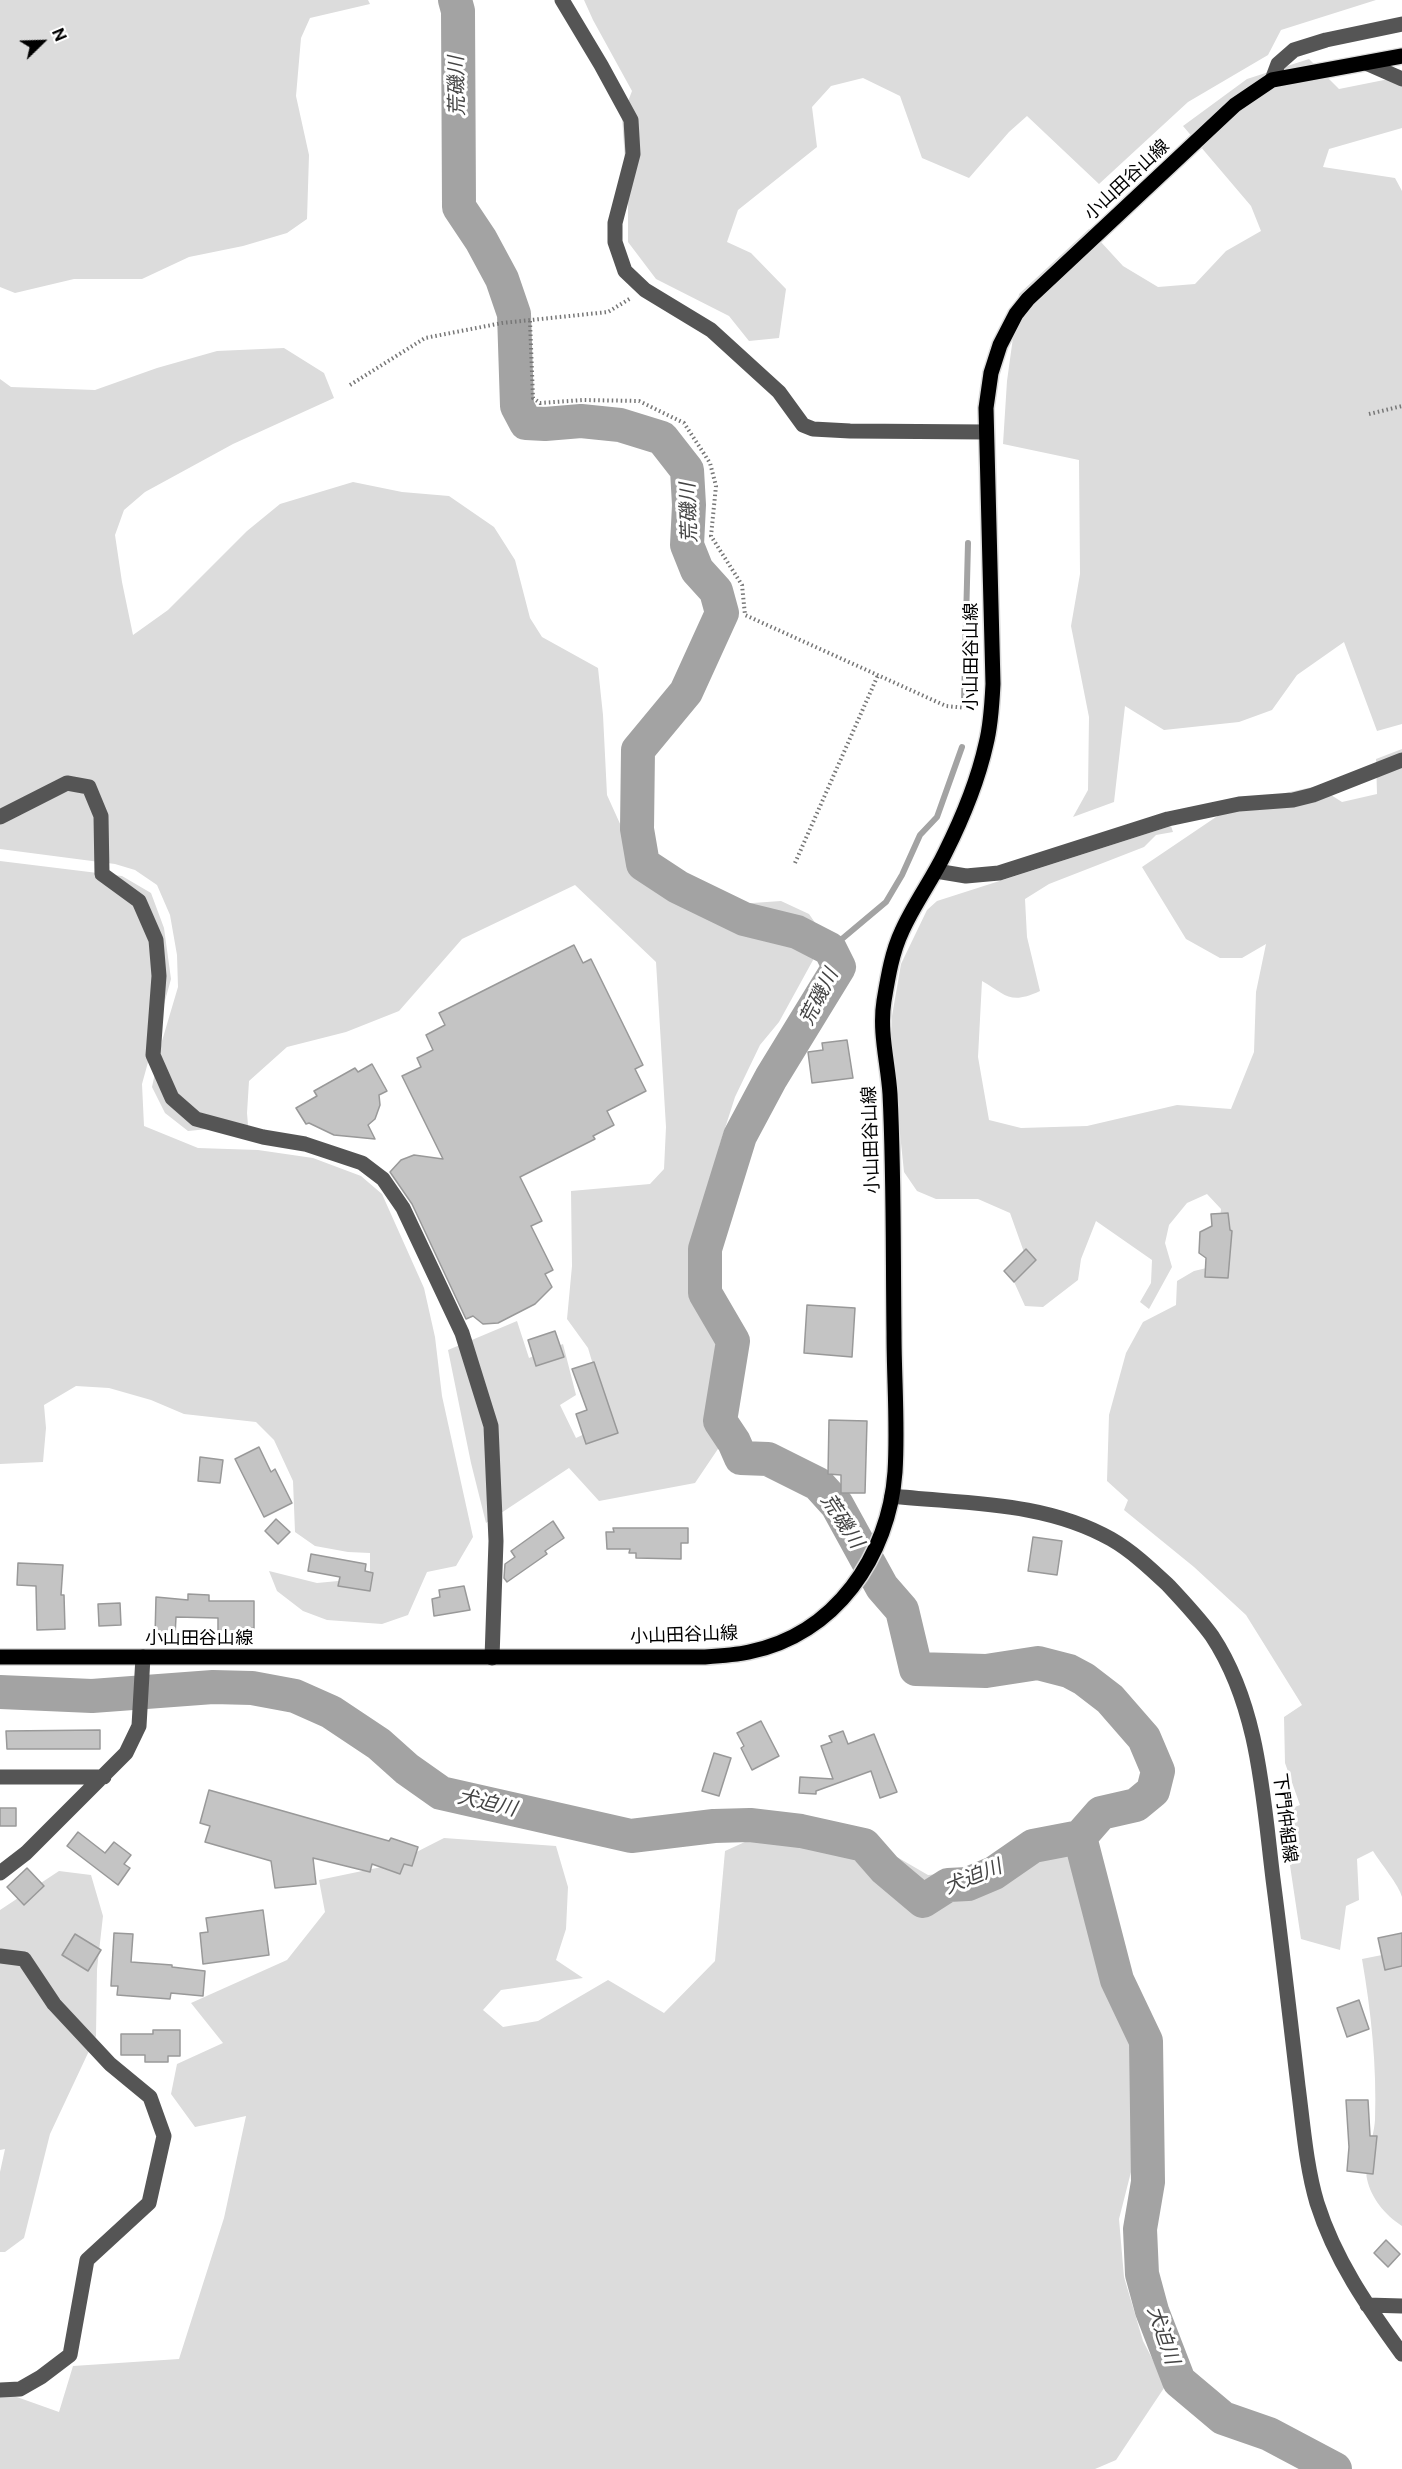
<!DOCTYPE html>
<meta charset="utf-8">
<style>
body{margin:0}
#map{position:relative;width:1402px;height:2469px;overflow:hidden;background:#fff;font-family:"Public Sans",sans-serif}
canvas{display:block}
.north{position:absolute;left:12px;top:12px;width:60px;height:60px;-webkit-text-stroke:4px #fff;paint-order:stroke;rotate:67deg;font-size:16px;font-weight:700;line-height:24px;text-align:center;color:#000}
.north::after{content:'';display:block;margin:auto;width:21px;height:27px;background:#000;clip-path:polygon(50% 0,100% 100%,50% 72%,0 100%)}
</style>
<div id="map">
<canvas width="1402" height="2469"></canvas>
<div class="north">N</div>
</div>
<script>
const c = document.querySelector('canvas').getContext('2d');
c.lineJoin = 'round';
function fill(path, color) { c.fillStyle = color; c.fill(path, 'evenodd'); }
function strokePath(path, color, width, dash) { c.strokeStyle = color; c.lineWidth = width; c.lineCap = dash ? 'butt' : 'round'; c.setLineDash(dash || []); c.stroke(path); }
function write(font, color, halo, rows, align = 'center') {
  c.font = font + ' "Public Sans","Noto Sans JP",sans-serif'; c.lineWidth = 6; c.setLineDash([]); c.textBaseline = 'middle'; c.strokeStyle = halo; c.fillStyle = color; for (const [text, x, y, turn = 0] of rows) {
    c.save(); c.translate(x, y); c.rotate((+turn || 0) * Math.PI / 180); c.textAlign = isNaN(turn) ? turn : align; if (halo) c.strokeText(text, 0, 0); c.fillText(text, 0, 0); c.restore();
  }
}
const green = new Path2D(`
 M 0,0 L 368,0 L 370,4 L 310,18 L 301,38 L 296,96 L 309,155 L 307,219 L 287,233 L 243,246 L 189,257 L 142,279 L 74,279 L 15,293 L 0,287 Z
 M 584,0 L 1376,0 L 1281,30 L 1268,55 L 1188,102 L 1099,184 L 1027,116 L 1009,132 L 969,178 L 922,158 L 900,96 L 863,78 L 831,86 L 812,107 L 817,147 L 738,210 L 727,242 L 751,253 L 786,289 L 779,338 L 749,341 L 729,316 L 656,279 L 628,242 L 628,204 L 622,117 L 632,91 L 593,20 Z
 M 1309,59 L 1339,89 L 1394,78 L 1402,86 L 1402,128 L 1329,149 L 1323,167 L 1395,178 L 1402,191 L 1402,724 L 1377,731 L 1344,642 L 1297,675 L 1272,710 L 1239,722 L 1164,730 L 1125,706 L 1114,802 L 1073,817 L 1088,790 L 1089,717 L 1071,626 L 1080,574 L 1079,460 L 1003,444 L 1007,381 L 1019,294 L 1089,229 L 1123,266 L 1158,287 L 1195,284 L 1226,251 L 1261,231 L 1251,206 L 1183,126 L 1247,79 Z
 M 284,348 L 324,373 L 334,398 L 233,444 L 145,492 L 124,510 L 115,535 L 122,582 L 133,635 L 168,610 L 247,531 L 280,504 L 353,482 L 402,492 L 449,496 L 494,527 L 515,560 L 530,618 L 542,637 L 598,668 L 603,715 L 607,795 L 626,837 L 659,866 L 698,894 L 724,905 L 781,901 L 809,914 L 818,927 L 818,951 L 779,1022 L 760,1045 L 735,1097 L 719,1147 L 712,1226 L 713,1299 L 731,1381 L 726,1437 L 695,1483 L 599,1501 L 569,1468 L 486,1523 L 471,1463 L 448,1350 L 517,1321 L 529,1358 L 563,1344 L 576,1395 L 560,1405 L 576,1438 L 610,1422 L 588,1348 L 567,1319 L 572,1266 L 571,1191 L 650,1184 L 664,1169 L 666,1127 L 656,962 L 575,885 L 462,939 L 399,1011 L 346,1032 L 287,1047 L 249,1081 L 247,1113 L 248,1125 L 188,1131 L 165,1113 L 152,1087 L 162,1041 L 178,987 L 177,955 L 170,915 L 157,885 L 135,870 L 115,864 L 0,849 L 0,379 L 11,387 L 95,390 L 157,368 L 217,351 Z
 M 1402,749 L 1402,1897 C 1399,1885 1381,1864 1373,1851 L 1357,1859 L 1359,1900 L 1346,1906 L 1340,1950 L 1301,1939 L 1282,1812 L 1300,1805 L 1285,1763 L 1284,1717 L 1302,1705 L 1246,1615 L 1194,1567 L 1124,1510 L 1128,1500 L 1107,1481 L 1109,1415 L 1126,1353 L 1143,1322 L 1176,1305 L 1177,1281 L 1194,1271 L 1215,1266 L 1221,1209 L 1207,1194 L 1187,1203 L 1169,1225 L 1165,1243 L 1172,1267 L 1149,1309 L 1140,1302 L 1151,1283 L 1152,1260 L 1096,1221 L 1081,1259 L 1078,1280 L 1043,1307 L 1025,1306 L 1010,1273 L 1025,1255 L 1010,1213 L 978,1199 L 936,1199 L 917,1191 L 904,1172 L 892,1056 L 892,1016 L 901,964 L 927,910 L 937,901 L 1171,826 L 1173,832 L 1156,835 L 1144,847 L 1049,884 L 1025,899 L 1027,937 L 1040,991 C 1010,1005 1006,995 982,981 L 978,1057 L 989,1120 L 1021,1128 L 1087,1126 L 1177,1105 L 1231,1109 L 1254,1052 L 1256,992 L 1266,944 L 1242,958 L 1220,958 L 1186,939 L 1142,867 L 1219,815 L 1285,793 L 1317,786 L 1342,802 L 1377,794 L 1376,759 Z
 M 0,861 L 122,876 L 151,893 L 164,928 L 171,979 L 142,1084 L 144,1126 L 198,1148 L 258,1150 L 313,1158 L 361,1176 L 382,1194 L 424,1288 L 435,1337 L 442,1396 L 473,1537 L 456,1566 L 427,1572 L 408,1615 L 382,1624 L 327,1620 L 303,1611 L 277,1591 L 269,1571 L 317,1583 L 370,1578 L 370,1553 L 348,1552 L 315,1546 L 295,1532 L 293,1481 L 274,1440 L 256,1422 L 184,1414 L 151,1400 L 109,1388 L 76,1386 L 44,1405 L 46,1428 L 43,1462 L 0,1464 Z
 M 802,1816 L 840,1824 L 928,1875 L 986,1870 L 1036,1832 L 1060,1831 L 1080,1846 L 1082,1882 L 1090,1921 L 1118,1992 L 1152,2038 L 1132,2087 L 1158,2113 L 1131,2172 L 1119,2219 L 1124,2277 L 1143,2341 L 1166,2385 L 1116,2460 L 1095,2469 L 0,2469 L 0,2391 L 59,2412 L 73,2366 L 179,2359 L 224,2218 L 246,2116 L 195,2127 L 171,2094 L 177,2064 L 223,2043 L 191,2003 L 287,1960 L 325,1912 L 319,1880 L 391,1865 L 444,1838 L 556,1846 L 568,1887 L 566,1929 L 556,1960 L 583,1978 L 501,1990 L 483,2010 L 503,2027 L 538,2021 L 608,1980 L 664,2013 L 715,1961 L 725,1851 Z
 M 59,1871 L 91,1875 L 103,1916 L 97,1969 L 96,2036 L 50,2134 L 24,2238 L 5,2252 L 0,2252 L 0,2172 L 5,2149 L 0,2150 L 0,1910 Z
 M 1382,1955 L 1402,1960 L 1402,2226 C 1385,2215 1371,2198 1367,2179 C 1364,2163 1374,2137 1375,2120 C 1377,2066 1371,2011 1362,1959 Z`);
const stream = new Path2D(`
 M 964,700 L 968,543
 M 830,949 L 886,902 L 902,875 L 920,835 L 937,817 L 962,747`);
const river = new Path2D(`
 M 455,0 L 458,11 L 459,207 L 481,240 L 502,279 L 514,314 L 517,406 L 526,423 L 545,424 L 581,421 L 620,425 L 662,438 L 687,470 L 689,505 L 687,545 L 697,570 L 716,591 L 722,613 L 686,692 L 638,750 L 637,829 L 643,864 L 678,887 L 744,919 L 797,932 L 830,949 L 839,967 L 771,1078 L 740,1136 L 705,1249 L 705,1293 L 733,1341 L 720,1421 L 734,1442 L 741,1458 L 768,1459 L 818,1484 L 837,1505 L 882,1587 L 902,1610 L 916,1669 L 986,1671 L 1038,1663 L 1069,1671 L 1084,1679 L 1110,1699 L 1144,1738 L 1158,1771 L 1153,1791 L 1136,1805 L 1101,1813 L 1080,1837
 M 0,1692 L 92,1696 L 213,1687 L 252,1688 L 295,1696 L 331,1712 L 379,1744 L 407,1769 L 441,1793 L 631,1836 L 714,1826 L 750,1825 L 801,1831 L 864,1845 L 885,1869 L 923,1901 L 948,1885 L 968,1884 L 994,1873 L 1033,1846 L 1080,1837
 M 1080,1837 L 1117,1980 L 1146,2041 L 1148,2182 L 1140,2229 L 1142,2274 L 1152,2311 L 1179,2381 L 1223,2418 L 1269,2434 L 1335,2469`);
const building = new Path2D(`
 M 574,945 L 583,963 L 591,959 L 643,1065 L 635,1069 L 646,1091 L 607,1111 L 614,1125 L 593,1136 L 595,1139 L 520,1177 L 542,1221 L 531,1226 L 553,1270 L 545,1274 L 552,1287 L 535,1304 L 498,1323 L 483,1324 L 473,1316 L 466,1319 L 412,1204 L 390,1172 L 401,1160 L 414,1155 L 443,1159 L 402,1076 L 421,1067 L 417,1058 L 433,1050 L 426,1035 L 445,1025 L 439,1013 Z
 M 847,1040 L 853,1078 L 812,1083 L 808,1052 L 823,1050 L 822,1043 Z
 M 372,1064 L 387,1091 L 379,1095 L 380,1105 L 375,1119 L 368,1125 L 375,1139 L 334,1135 L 309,1123 L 306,1124 L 296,1108 L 317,1096 L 314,1091 L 355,1068 L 358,1072 Z
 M 1228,1213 L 1230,1230 L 1232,1231 L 1228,1278 L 1205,1277 L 1206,1258 L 1199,1253 L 1200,1232 L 1212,1226 L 1211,1214 Z
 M 1026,1249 L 1036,1260 L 1014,1282 L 1004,1271 Z
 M 807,1305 L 855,1308 L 852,1357 L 804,1353 Z
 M 555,1331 L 564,1357 L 536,1366 L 528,1340 Z
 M 594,1362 L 618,1433 L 586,1444 L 576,1414 L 587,1410 L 572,1369 Z
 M 829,1420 L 867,1421 L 865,1493 L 841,1493 L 841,1475 L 828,1474 Z
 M 259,1447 L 271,1472 L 275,1469 L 292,1503 L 264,1517 L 235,1459 Z
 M 200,1457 L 223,1460 L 220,1483 L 198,1481 Z
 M 276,1519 L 290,1532 L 278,1544 L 265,1531 Z
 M 553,1521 L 564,1538 L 545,1551 L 547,1554 L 507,1582 L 504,1578 L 505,1564 L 515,1557 L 511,1551 Z
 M 613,1528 L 688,1528 L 688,1543 L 681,1543 L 681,1559 L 636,1558 L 636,1553 L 629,1553 L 630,1549 L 607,1549 L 606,1532 L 614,1532 Z
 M 1033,1537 L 1062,1541 L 1057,1575 L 1028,1571 Z
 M 311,1554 L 366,1564 L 365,1571 L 373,1573 L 370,1591 L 338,1586 L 340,1577 L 308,1571 Z
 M 18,1563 L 63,1565 L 61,1595 L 64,1595 L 65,1629 L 37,1630 L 36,1586 L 17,1585 Z
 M 464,1586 L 470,1610 L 434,1616 L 432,1599 L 440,1597 L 439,1590 Z
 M 188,1594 L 209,1595 L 209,1601 L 254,1601 L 254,1628 L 237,1628 L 236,1632 L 218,1632 L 218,1618 L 176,1617 L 175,1636 L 155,1636 L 156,1597 L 188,1600 Z
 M 120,1603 L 121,1625 L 99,1626 L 98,1604 Z
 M 761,1721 L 779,1756 L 752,1770 L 741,1748 L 744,1746 L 737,1733 Z
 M 100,1730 L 100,1749 L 7,1749 L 6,1731 Z
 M 843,1731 L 848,1744 L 874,1734 L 897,1792 L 880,1798 L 871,1771 L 816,1791 L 816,1794 L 799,1793 L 800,1777 L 833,1779 L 821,1746 L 832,1742 L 829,1736 Z
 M 714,1753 L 731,1758 L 719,1796 L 702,1791 Z
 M 209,1790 L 389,1841 L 391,1838 L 418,1847 L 412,1866 L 404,1864 L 400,1874 L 372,1864 L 370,1872 L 313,1858 L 316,1884 L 275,1888 L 271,1861 L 205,1842 L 210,1826 L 200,1823 Z
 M 0,1808 L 16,1808 L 16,1826 L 0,1826 Z
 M 78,1832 L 105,1853 L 114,1842 L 131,1855 L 124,1864 L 130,1868 L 118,1885 L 67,1846 Z
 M 27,1868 L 44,1886 L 24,1905 L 7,1887 Z
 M 263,1910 L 269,1955 L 203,1964 L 200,1933 L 208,1932 L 206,1918 Z
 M 114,1933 L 133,1934 L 131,1962 L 172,1965 L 172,1967 L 205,1971 L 203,1996 L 171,1993 L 170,1999 L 117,1995 L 118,1986 L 111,1986 Z
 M 1402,1933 L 1402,1966 L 1385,1970 L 1378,1938 Z
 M 75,1934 L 101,1950 L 88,1971 L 62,1955 Z
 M 1359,2000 L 1369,2029 L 1347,2037 L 1337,2008 Z
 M 153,2030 L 180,2030 L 180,2056 L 168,2056 L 168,2062 L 145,2062 L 145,2055 L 121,2055 L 121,2034 L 153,2034 Z
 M 1346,2100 L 1368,2100 L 1370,2136 L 1377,2136 L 1373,2174 L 1347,2171 L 1349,2147 Z
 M 1386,2240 L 1400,2254 L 1388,2267 L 1374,2253 Z`);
const path = new Path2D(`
 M 530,321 L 533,398 L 540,403 L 583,400 L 639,401 L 684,423 L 710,463 L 716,486 L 711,536 L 742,585 L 745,615 L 946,706 L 977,709
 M 350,385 L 425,338 L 502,323 L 608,312 L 631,298
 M 1369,414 L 1402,406
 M 795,863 L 878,675`);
const minor = new Path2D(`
 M 562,0 L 601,65 L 631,120 L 633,154 L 615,223 L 615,242 L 625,271 L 645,290 L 711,330 L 779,392 L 803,425 L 813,429 L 850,431 L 986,432
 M 1368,64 L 1402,79
 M 1272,80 L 1278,64 L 1294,50 L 1326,40 L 1402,24
 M 0,817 L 67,783 L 89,787 L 101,816 L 102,874 L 139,901 L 156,940 L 159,976 L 153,1055 L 172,1098 L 196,1119 L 263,1137 L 305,1144 L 362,1163 L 383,1179 L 403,1208 L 462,1333 L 491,1426 L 496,1541 L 492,1658
 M 936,871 L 966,876 L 999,873 L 1168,819 L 1239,804 L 1293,800 L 1313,795 L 1402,760
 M 892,1496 C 966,1504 1044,1501 1111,1539 C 1132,1551 1151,1569 1168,1585 C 1183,1601 1199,1618 1212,1636 C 1259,1707 1263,1798 1273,1879 C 1282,1948 1290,2017 1298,2086 C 1303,2124 1306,2166 1317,2203 C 1335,2260 1367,2306 1402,2354
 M 0,1777 L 104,1777
 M 0,1873 L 26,1853 L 126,1753 L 139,1726 L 143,1657
 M 0,1956 L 24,1959 L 54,2004 L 110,2064 L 150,2097 L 164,2136 L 149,2203 L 87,2260 L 70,2355 L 41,2377 L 20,2389 L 0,2390
 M 1367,2305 L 1402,2306`);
const major = new Path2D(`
 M 0,1657 L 705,1657 C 720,1656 735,1655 749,1652 C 835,1635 889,1556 895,1472 C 898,1426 894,1379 894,1333 C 893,1254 894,1174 890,1094 C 888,1063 879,1032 884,1001 C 888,977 892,952 902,931 C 914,904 932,880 945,853 C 961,821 978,780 986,744 C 991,725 992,704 993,684 L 986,408 L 991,373 L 1000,345 L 1016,314 L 1028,299 L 1235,105 L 1272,80 L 1402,56`);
const streetNames = [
 ["小山田谷山線",1127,180,-43],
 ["小山田谷山線",971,657,-90],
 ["小山田谷山線",871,1140,-92],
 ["小山田谷山線",684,1635,-2],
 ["小山田谷山線",199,1638],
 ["下門仲組線",1285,1818,83]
];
const waterNames = [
 ["荒磯川",457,86,-91],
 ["荒磯川",689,513,-92],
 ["荒磯川",819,997,-63],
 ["荒磯川",842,1521,57],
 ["犬迫川",487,1803,13],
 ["犬迫川",973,1877,-22],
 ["犬迫川",1163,2335,71]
];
fill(green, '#dcdcdc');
strokePath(stream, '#a3a3a3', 6);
strokePath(river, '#a3a3a3', 34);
fill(building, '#c4c4c4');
strokePath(building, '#999', 1.5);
strokePath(major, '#dbdbdb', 18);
strokePath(path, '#777', 4, [1.5, 3]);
strokePath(minor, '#555', 15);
strokePath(major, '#000', 15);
write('18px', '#000', '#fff', streetNames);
write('italic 20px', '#444', '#fff', waterNames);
</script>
